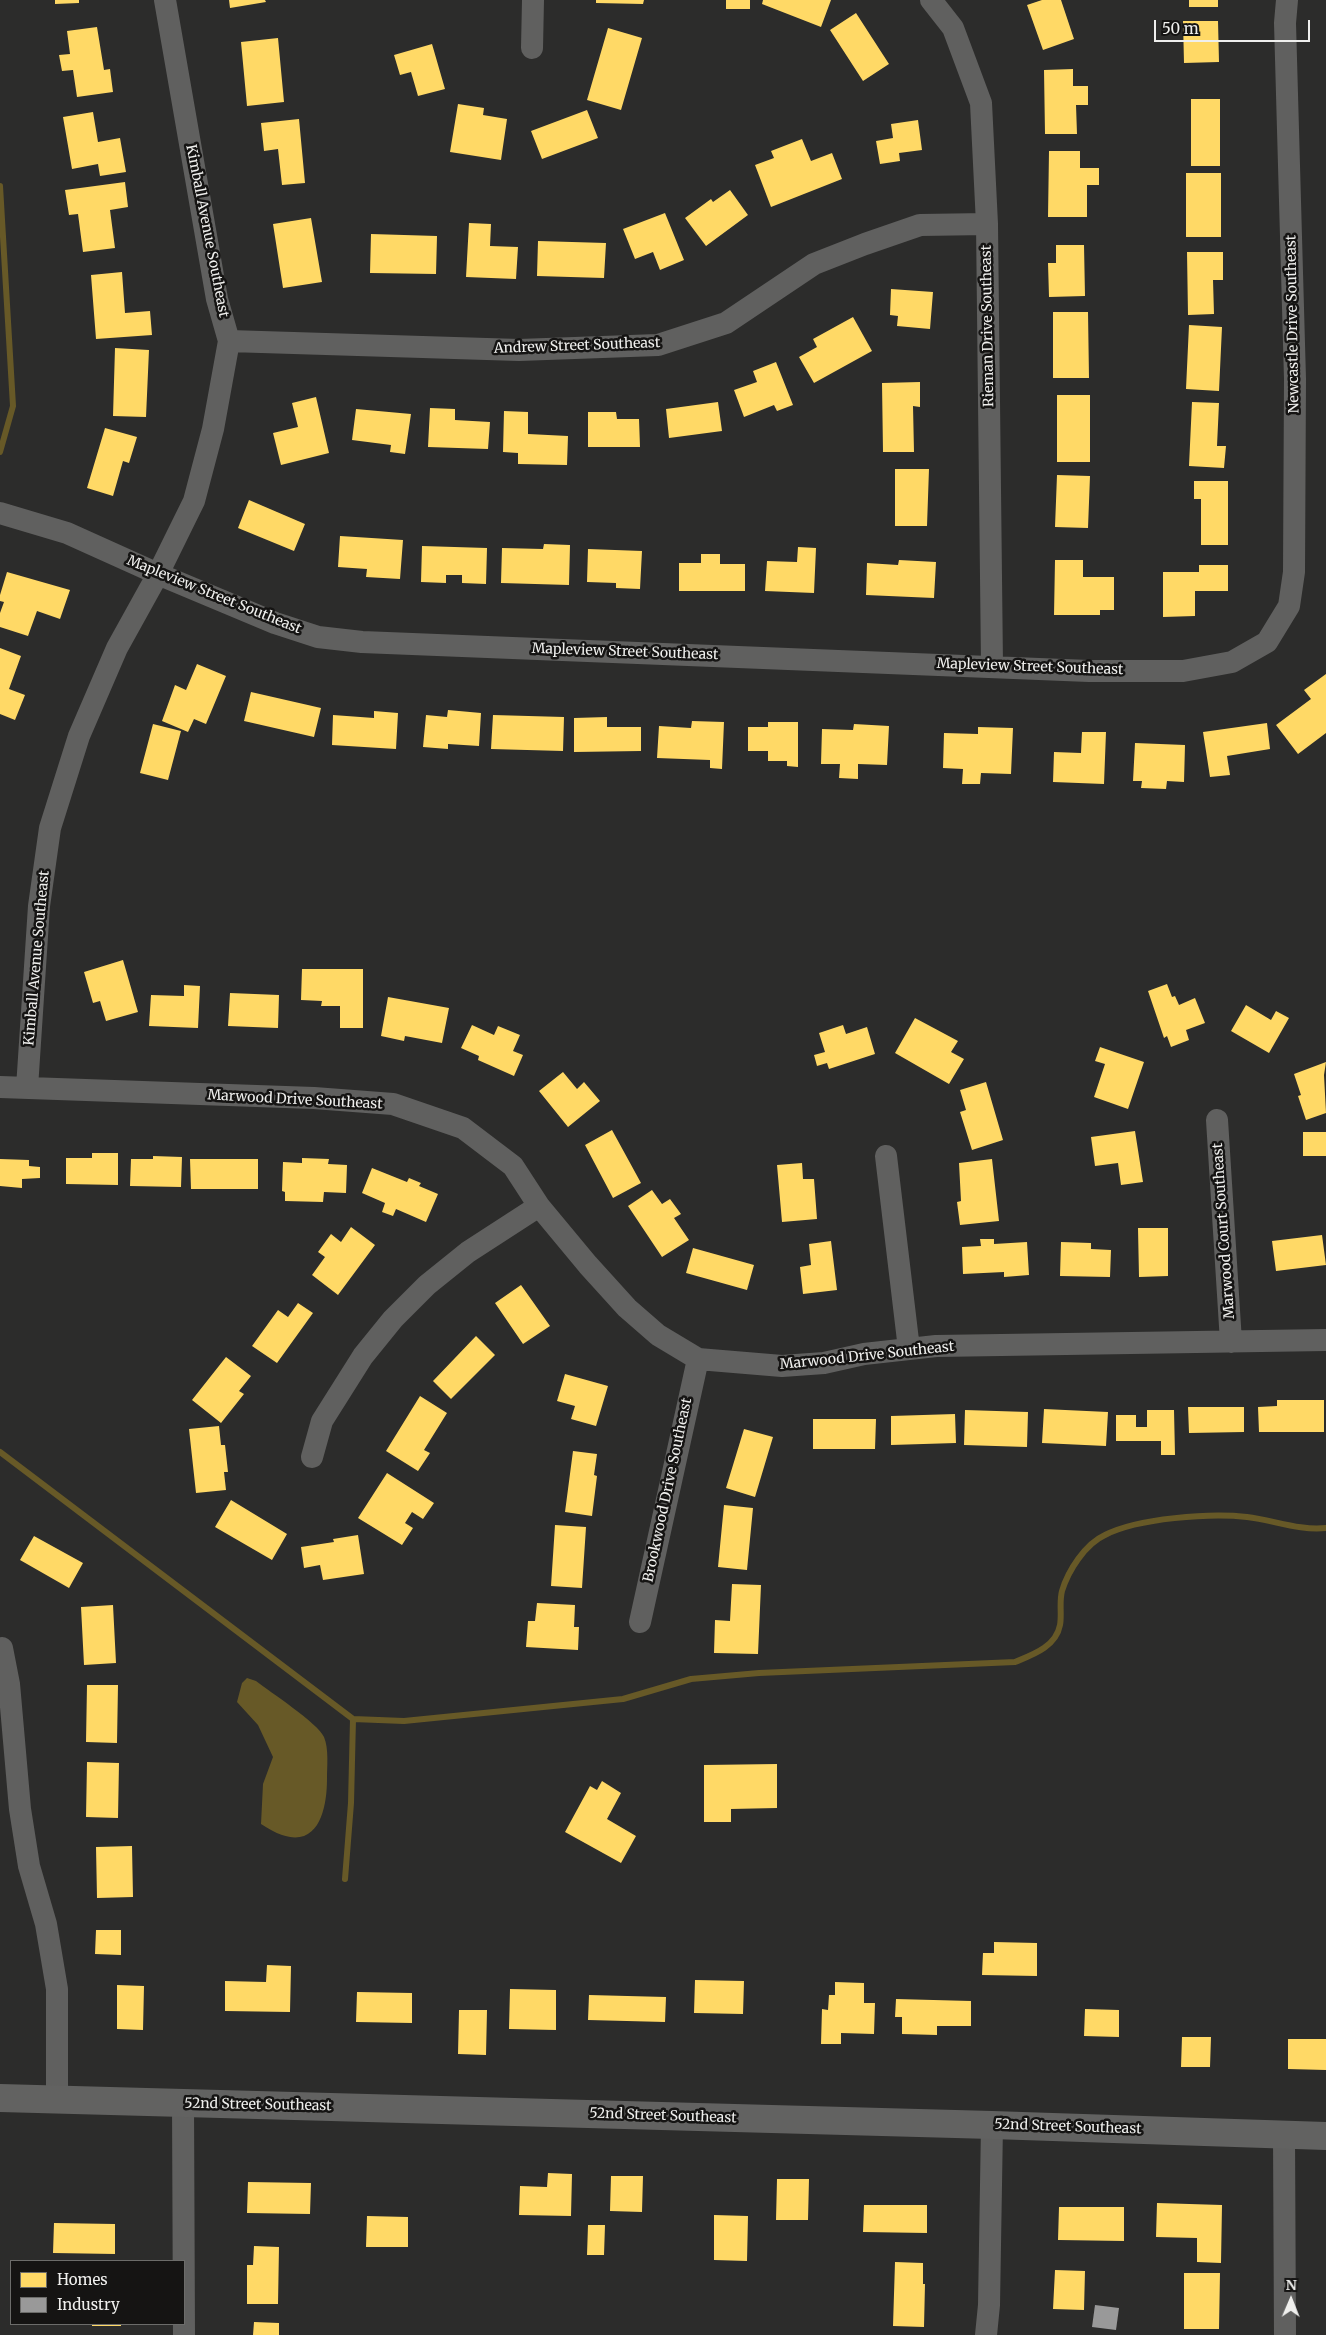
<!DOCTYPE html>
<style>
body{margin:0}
#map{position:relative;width:1326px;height:2335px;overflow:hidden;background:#2c2c2b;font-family:Merriweather,serif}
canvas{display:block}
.legend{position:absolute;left:10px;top:2260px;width:175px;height:65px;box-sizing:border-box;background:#151413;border:1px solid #6c6c6a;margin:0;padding:6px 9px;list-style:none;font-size:15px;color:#efefed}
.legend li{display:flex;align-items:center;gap:10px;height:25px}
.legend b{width:25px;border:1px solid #6c6c6a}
.north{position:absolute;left:1266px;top:2275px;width:50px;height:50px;-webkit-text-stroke:4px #151413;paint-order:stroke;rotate:1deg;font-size:14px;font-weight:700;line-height:20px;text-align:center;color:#efefed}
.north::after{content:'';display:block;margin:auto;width:18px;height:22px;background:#efefed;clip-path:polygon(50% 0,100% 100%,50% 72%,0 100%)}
.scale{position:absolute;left:1154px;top:20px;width:156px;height:22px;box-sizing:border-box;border:2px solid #efefed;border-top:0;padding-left:6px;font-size:15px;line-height:18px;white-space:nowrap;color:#efefed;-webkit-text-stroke:4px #151413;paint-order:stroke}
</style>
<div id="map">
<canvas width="1326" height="2335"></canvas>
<ul class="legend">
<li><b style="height:14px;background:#ffd966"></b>Homes</li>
<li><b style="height:14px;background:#999"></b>Industry</li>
</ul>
<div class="north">N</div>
<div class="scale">50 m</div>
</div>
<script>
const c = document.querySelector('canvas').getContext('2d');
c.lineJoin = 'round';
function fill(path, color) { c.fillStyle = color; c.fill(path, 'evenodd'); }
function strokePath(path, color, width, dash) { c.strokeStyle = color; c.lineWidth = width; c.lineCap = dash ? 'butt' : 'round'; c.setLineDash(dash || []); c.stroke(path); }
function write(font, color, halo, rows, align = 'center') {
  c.font = font + ' Merriweather,serif'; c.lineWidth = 5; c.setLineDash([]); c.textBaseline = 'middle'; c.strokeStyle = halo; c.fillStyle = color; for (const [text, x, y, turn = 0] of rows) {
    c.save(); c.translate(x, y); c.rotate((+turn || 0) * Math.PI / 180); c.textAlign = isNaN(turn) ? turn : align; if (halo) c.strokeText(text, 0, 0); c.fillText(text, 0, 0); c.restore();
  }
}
const water = new Path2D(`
 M 247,1678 L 256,1681 C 270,1692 318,1723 324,1737 C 329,1749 327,1766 327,1779 C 327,1806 320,1848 282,1835 C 275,1833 268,1828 261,1824 L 263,1784 L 273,1757 L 258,1725 L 237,1702 L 242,1683 Z`);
const homes = new Path2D(`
 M 55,0 L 79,0 L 79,3 L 55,4 Z
 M 229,0 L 265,0 L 266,2 L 230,8 Z
 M 596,0 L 644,0 L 643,4 L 596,3 Z
 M 726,0 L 750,0 L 750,9 L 726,9 Z
 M 763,0 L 831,0 L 821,27 L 762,4 Z
 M 1042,0 L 1061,0 L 1074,39 L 1043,50 L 1027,5 Z
 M 1189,0 L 1218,0 L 1218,7 L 1189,7 Z
 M 856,13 L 889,64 L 863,81 L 830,30 Z
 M 1183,21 L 1218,21 L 1219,62 L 1184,63 Z
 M 97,27 L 104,70 L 110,69 L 113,92 L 77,97 L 73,70 L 62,71 L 59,55 L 70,54 L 67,31 Z
 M 608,28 L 642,38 L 621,110 L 587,100 Z
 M 278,38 L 284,102 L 247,106 L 241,42 Z
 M 432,44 L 445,89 L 418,96 L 411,72 L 400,75 L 394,55 Z
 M 1073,69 L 1073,86 L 1088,86 L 1088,105 L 1076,105 L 1077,134 L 1045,134 L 1044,70 Z
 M 1191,99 L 1220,99 L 1220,166 L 1191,166 Z
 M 458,104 L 484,108 L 483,115 L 507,119 L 501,160 L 450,152 Z
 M 587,110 L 598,138 L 542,159 L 531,131 Z
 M 93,112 L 98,142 L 120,138 L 126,172 L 100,176 L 98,164 L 72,169 L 63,117 Z
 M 299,119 L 305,183 L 282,185 L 278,149 L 264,151 L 261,123 Z
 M 918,120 L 922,150 L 899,153 L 900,161 L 880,164 L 876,141 L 893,138 L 891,124 Z
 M 802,139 L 811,161 L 832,153 L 842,179 L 771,207 L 755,165 L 774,158 L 771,151 Z
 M 1049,151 L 1080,151 L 1080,168 L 1099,168 L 1099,185 L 1087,185 L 1087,217 L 1048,217 Z
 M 1186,173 L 1221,173 L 1221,237 L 1186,237 Z
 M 125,182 L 128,207 L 110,210 L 115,248 L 83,252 L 78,214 L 69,215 L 65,190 Z
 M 730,190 L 748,215 L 706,246 L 685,218 L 711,199 L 713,202 Z
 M 665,213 L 684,260 L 660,270 L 653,252 L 635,259 L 623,229 Z
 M 311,218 L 322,282 L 283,288 L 273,224 Z
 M 469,223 L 491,224 L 490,246 L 518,247 L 516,279 L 466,277 Z
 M 371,234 L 437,236 L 436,274 L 370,273 Z
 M 538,241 L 606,243 L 604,278 L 537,276 Z
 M 1056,245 L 1084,245 L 1085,296 L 1049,297 L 1048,263 L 1056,263 Z
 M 1187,252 L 1223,252 L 1223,280 L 1213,280 L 1214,314 L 1188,315 Z
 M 122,272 L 125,313 L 150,311 L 152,335 L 96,339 L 91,275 Z
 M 891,289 L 933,292 L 930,329 L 897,326 L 898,316 L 890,315 Z
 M 1053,312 L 1088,312 L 1089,378 L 1053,378 Z
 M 853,317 L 872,351 L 814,383 L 799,357 L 817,347 L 813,339 Z
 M 1189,325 L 1222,327 L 1219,391 L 1186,389 Z
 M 115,348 L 149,350 L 146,417 L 113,416 Z
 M 776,362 L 793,405 L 777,411 L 774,405 L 744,417 L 734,390 L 757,382 L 753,371 Z
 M 920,382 L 920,407 L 913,406 L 914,452 L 883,452 L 882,383 Z
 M 1057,395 L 1090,395 L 1090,462 L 1057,462 Z
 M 316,397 L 329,453 L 281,465 L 273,433 L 298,427 L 292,403 Z
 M 718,402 L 722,431 L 669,438 L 666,409 Z
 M 1192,402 L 1219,403 L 1217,446 L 1226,446 L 1224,468 L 1189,466 Z
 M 430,408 L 455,409 L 455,420 L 490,422 L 488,449 L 428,447 Z
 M 356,409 L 411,414 L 405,454 L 390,452 L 391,445 L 352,440 Z
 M 504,411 L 528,412 L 528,434 L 568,436 L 567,465 L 518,464 L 518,453 L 503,452 Z
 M 588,412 L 616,412 L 617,419 L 639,419 L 640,447 L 588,447 Z
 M 105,428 L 137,437 L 129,463 L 123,461 L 113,496 L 87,488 Z
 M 895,469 L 929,469 L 927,526 L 895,526 Z
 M 1057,475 L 1090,476 L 1088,528 L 1055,527 Z
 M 1194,481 L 1228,481 L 1228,545 L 1201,545 L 1201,499 L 1194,499 Z
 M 249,500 L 305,524 L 294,551 L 238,528 Z
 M 340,536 L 403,540 L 400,579 L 366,577 L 367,569 L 338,567 Z
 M 544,544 L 570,545 L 569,585 L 501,583 L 502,548 L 543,549 Z
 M 422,546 L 487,548 L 486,584 L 462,583 L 462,575 L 446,575 L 446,583 L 421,582 Z
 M 798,547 L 816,548 L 814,593 L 765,591 L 767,561 L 797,562 Z
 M 588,549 L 642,551 L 640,589 L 616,588 L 616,583 L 587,582 Z
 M 701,554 L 720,554 L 720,564 L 745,564 L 745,591 L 679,591 L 679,563 L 701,563 Z
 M 899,560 L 936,562 L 934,598 L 866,595 L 867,563 L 898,565 Z
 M 1055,560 L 1083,560 L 1083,577 L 1114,577 L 1114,610 L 1100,610 L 1100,615 L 1054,615 Z
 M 1199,565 L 1228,565 L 1228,591 L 1195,591 L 1195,616 L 1163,617 L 1163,572 L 1199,572 Z
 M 7,572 L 70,590 L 60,619 L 37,611 L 28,636 L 0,627 L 0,613 L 4,602 L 0,601 L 0,595 Z
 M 0,648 L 21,656 L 9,689 L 25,695 L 15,720 L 0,714 Z
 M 197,664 L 226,676 L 206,724 L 194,719 L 188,732 L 162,721 L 175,685 L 186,690 Z
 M 1326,674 L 1326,733 L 1298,754 L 1276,725 L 1311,699 L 1304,690 Z
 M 251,692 L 321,708 L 314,737 L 244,721 Z
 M 448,710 L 481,713 L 479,746 L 448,744 L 448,749 L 423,747 L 426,715 L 447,717 Z
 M 374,711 L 398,713 L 396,749 L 332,745 L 333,715 L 374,718 Z
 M 493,715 L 564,717 L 563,751 L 491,749 Z
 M 607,717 L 607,727 L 641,727 L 641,751 L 574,752 L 574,718 Z
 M 692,721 L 724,722 L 722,769 L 710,768 L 710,760 L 657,758 L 659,726 L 691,728 Z
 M 768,722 L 798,722 L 798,767 L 787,766 L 787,761 L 768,761 L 768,751 L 748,751 L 748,727 L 768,727 Z
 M 1267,723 L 1270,749 L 1227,756 L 1230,775 L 1210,777 L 1203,732 Z
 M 153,724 L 181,731 L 168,780 L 140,773 Z
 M 854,724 L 889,726 L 887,765 L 858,764 L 858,779 L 839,778 L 840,764 L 821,764 L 822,729 L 853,730 Z
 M 978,727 L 1013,728 L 1011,774 L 981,773 L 980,784 L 962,784 L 963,769 L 943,768 L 944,733 L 978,734 Z
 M 1082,732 L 1106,732 L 1104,784 L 1053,782 L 1054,752 L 1081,753 Z
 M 1135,743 L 1185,745 L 1184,782 L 1167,781 L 1166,789 L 1141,788 L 1142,781 L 1133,781 Z
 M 123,960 L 138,1012 L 106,1021 L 100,1001 L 93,1003 L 84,972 Z
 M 302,969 L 363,969 L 363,1028 L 340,1028 L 340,1006 L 321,1006 L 322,1001 L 301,1000 Z
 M 1167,984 L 1172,997 L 1175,996 L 1179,1005 L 1195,998 L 1205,1023 L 1186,1030 L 1189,1040 L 1171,1047 L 1167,1036 L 1164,1038 L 1148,991 Z
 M 184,985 L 200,986 L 198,1028 L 149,1026 L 151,995 L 184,996 Z
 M 230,993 L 279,995 L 278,1028 L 228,1026 Z
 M 388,997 L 449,1008 L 442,1043 L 405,1036 L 404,1041 L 381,1036 Z
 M 1246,1005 L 1271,1020 L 1276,1011 L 1289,1018 L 1269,1053 L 1231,1031 Z
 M 915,1018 L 958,1041 L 951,1052 L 964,1059 L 949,1084 L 895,1053 Z
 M 472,1025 L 494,1035 L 498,1026 L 520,1035 L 513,1051 L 523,1055 L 514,1076 L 478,1060 L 479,1056 L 461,1048 Z
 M 843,1025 L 846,1034 L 867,1027 L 875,1054 L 829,1069 L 827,1063 L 817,1066 L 814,1055 L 825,1052 L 819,1033 Z
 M 1100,1047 L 1144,1062 L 1128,1109 L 1094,1097 L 1105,1064 L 1095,1061 Z
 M 1326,1062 L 1324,1075 L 1326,1113 L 1306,1120 L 1298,1096 L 1301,1095 L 1294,1074 Z
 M 563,1072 L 577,1089 L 584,1082 L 600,1101 L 568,1127 L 539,1091 Z
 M 986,1082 L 1003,1140 L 972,1150 L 960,1112 L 966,1110 L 960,1090 Z
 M 612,1130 L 641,1183 L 613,1198 L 585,1145 Z
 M 1135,1131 L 1143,1182 L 1121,1185 L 1118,1163 L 1095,1166 L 1091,1137 Z
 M 1303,1132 L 1326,1132 L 1326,1156 L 1303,1156 Z
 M 92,1153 L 118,1153 L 118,1185 L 66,1184 L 66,1158 L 92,1158 Z
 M 153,1156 L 182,1157 L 181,1187 L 130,1186 L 131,1159 L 153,1159 Z
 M 302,1158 L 329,1159 L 328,1164 L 347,1165 L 346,1193 L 324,1192 L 323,1202 L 285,1201 L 285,1192 L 282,1191 L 283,1162 L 302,1163 Z
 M 0,1159 L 29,1160 L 29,1166 L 40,1167 L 40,1178 L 22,1179 L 22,1188 L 0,1186 Z
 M 190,1159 L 258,1159 L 258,1189 L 191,1189 Z
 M 992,1159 L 999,1221 L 960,1225 L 957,1202 L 961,1201 L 959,1163 Z
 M 802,1163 L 803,1179 L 814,1179 L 817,1219 L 782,1222 L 777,1165 Z
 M 372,1168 L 407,1182 L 409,1178 L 421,1183 L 419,1186 L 438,1194 L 426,1222 L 396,1209 L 393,1216 L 382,1212 L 385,1203 L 362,1193 Z
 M 652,1190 L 662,1204 L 670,1199 L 681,1214 L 674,1218 L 689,1240 L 662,1257 L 628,1206 Z
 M 351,1227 L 375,1245 L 338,1295 L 312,1275 L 325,1257 L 318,1252 L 331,1234 L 341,1242 Z
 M 1138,1228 L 1168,1228 L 1168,1276 L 1139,1277 Z
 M 1322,1235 L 1326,1265 L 1276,1271 L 1272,1241 Z
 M 980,1239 L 994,1239 L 994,1244 L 1027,1242 L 1029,1275 L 1004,1277 L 1004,1272 L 963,1274 L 962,1247 L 981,1246 Z
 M 831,1241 L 837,1290 L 803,1294 L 800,1267 L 811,1265 L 809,1244 Z
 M 1061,1242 L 1091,1243 L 1091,1249 L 1111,1250 L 1110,1277 L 1060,1276 Z
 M 693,1248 L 754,1265 L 747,1290 L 686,1273 Z
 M 521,1285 L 550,1326 L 523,1344 L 495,1303 Z
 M 298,1303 L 313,1313 L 277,1363 L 252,1346 L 278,1310 L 288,1317 Z
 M 476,1336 L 495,1355 L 451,1399 L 433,1381 Z
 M 226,1357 L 251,1376 L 239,1391 L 244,1394 L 221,1423 L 192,1400 Z
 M 565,1374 L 608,1386 L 596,1426 L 571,1419 L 575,1406 L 557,1401 Z
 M 420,1396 L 447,1413 L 424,1450 L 430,1453 L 418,1471 L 386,1451 Z
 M 1277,1400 L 1324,1400 L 1324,1432 L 1259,1432 L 1258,1407 L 1277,1406 Z
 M 1188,1407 L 1244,1407 L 1244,1432 L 1189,1433 Z
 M 1044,1409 L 1108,1412 L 1106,1446 L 1042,1443 Z
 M 965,1410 L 1028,1412 L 1027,1447 L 964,1445 Z
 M 1147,1410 L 1174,1410 L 1175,1455 L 1161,1455 L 1161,1441 L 1116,1441 L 1116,1415 L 1136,1415 L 1136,1427 L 1147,1427 Z
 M 955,1414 L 956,1443 L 891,1445 L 891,1416 Z
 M 813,1419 L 876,1419 L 875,1449 L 813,1449 Z
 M 219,1426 L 221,1445 L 225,1445 L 228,1472 L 224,1472 L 226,1490 L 196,1493 L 189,1429 Z
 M 744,1429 L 773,1437 L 755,1497 L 726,1488 Z
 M 573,1451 L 597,1454 L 594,1475 L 597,1476 L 592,1516 L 565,1512 Z
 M 387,1473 L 434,1503 L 423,1519 L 412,1512 L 405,1523 L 413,1528 L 402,1545 L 358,1518 Z
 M 231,1500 L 287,1534 L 272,1560 L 215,1527 Z
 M 724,1505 L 753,1508 L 747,1570 L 718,1567 Z
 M 555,1525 L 586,1527 L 582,1588 L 551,1586 Z
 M 358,1535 L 364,1574 L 323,1580 L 320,1565 L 304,1568 L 301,1547 L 334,1542 L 333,1539 Z
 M 34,1536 L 83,1563 L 69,1588 L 20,1560 Z
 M 732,1584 L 761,1585 L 758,1654 L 714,1653 L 715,1620 L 730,1621 Z
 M 537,1603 L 575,1605 L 574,1627 L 579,1627 L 578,1650 L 526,1647 L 528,1621 L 535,1621 Z
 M 113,1605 L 116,1663 L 84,1665 L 81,1607 Z
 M 87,1685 L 118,1685 L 117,1743 L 86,1742 Z
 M 87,1762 L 119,1763 L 118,1818 L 86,1817 Z
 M 777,1764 L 777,1808 L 731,1809 L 731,1822 L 704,1822 L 704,1765 Z
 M 602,1781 L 621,1793 L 607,1819 L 636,1836 L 621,1863 L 565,1832 L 590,1786 L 597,1790 Z
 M 132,1846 L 133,1897 L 97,1898 L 96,1847 Z
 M 96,1930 L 121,1930 L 121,1955 L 95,1954 Z
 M 994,1942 L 1037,1943 L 1037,1976 L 982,1975 L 983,1953 L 994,1953 Z
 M 267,1965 L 291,1966 L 290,2012 L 225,2011 L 225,1981 L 266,1982 Z
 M 695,1980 L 744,1981 L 743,2014 L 694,2013 Z
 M 835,1982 L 864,1983 L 864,2003 L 875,2003 L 874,2034 L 841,2033 L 841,2044 L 821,2044 L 822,2009 L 828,2010 L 829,1995 L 835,1995 Z
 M 117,1985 L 144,1986 L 143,2030 L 117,2029 Z
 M 510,1989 L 556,1990 L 556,2030 L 509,2029 Z
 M 357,1992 L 412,1993 L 412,2023 L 356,2022 Z
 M 589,1995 L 666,1997 L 665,2022 L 588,2020 Z
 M 896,1999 L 971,2001 L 971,2026 L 937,2026 L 937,2035 L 902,2034 L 902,2017 L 895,2017 Z
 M 1085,2009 L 1119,2010 L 1119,2037 L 1084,2036 Z
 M 459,2010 L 487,2010 L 486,2055 L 458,2054 Z
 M 1182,2037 L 1211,2037 L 1210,2067 L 1181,2067 Z
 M 1288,2039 L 1326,2039 L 1326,2070 L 1288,2069 Z
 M 548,2173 L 572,2174 L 571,2216 L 519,2215 L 520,2186 L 547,2187 Z
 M 611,2176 L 643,2176 L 642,2212 L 610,2211 Z
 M 777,2179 L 809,2179 L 808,2220 L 776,2220 Z
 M 248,2182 L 311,2183 L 310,2214 L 247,2213 Z
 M 1157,2203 L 1222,2205 L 1221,2263 L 1197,2262 L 1197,2238 L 1156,2237 Z
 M 864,2205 L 927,2205 L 927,2233 L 863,2232 Z
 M 1059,2207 L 1124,2207 L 1124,2241 L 1058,2240 Z
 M 714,2215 L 748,2216 L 747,2261 L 714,2260 Z
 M 367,2216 L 408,2217 L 408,2247 L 366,2247 Z
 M 54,2223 L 115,2224 L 115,2254 L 53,2253 Z
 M 588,2225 L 605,2225 L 604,2255 L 587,2255 Z
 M 254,2246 L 279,2247 L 278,2304 L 247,2304 L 247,2265 L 253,2265 Z
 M 895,2262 L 923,2263 L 923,2284 L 925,2284 L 924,2327 L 893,2326 Z
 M 1055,2270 L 1085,2271 L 1084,2310 L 1053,2309 Z
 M 1184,2273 L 1220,2273 L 1219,2329 L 1184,2329 Z
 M 254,2322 L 279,2323 L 279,2335 L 253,2335 Z
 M 92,2324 L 121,2324 L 121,2326 L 92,2326 Z`);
const industry = new Path2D(`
 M 1095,2305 L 1119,2308 L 1116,2330 L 1092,2327 Z`);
const stream = new Path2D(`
 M 0,186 L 13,406 L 0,452
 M 0,1452 L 353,1719 L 404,1721 L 623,1699 L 691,1679 L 759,1673 L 1015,1662 C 1032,1655 1056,1647 1060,1625 C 1062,1615 1059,1602 1062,1591 C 1068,1571 1085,1544 1105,1535 C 1138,1518 1210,1513 1247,1517 C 1273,1520 1300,1531 1326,1528
 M 345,1879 L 351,1803 L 353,1719`);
const minor = new Path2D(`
 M 931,0 L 953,28 L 981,103 L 987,224 L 992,665
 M 532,48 L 533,0
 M 229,341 L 519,350 L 658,345 L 726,323 L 814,264 L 865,244 L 920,225 L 987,224
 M 0,513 L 67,533 L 158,574 L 275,623 L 318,637 L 362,642 L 1089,671 L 1183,671 L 1232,662 L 1267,642 L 1289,606 L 1294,572 L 1295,379 L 1285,23 L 1287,0
 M 0,1087 L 314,1098 L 393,1104 L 463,1128 L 513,1166 L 539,1206 L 588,1265 L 627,1308 L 658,1335 L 698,1359 L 782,1366 L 824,1363 L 864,1354 L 936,1346 L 1326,1340
 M 27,1088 L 39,906 L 50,828 L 79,736 L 117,648 L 158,574 L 194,501 L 213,429 L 229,341 L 217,299 L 165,0
 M 1217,1120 L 1231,1342
 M 886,1156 L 909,1349
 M 312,1457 L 322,1421 L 363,1356 L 393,1319 L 427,1285 L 468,1252 L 539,1206
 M 640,1622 L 698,1359
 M 2,1648 L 9,1684 L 20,1809 L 29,1866 L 46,1924 L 57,1989 L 57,2099
 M 183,2103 L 184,2335
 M 1284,2135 L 1285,2335
 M 986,2335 L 989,2305 L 992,2125`);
const secondary = new Path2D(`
 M 0,2098 L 992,2125 L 1326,2136`);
const streetNames = [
 ["Kimball Avenue Southeast",207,231,79],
 ["Newcastle Drive Southeast",1293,324,-91],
 ["Rieman Drive Southeast",988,326,-91],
 ["Andrew Street Southeast",577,346,-2],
 ["Mapleview Street Southeast",214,595,22],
 ["Mapleview Street Southeast",625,652,2],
 ["Mapleview Street Southeast",1030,667,2],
 ["Kimball Avenue Southeast",37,958,-85],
 ["Marwood Drive Southeast",295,1100,3],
 ["Marwood Court Southeast",1224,1231,-94],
 ["Marwood Drive Southeast",867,1356,-6],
 ["Brookwood Drive Southeast",668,1490,-78],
 ["52nd Street Southeast",258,2105,1],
 ["52nd Street Southeast",663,2116,2],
 ["52nd Street Southeast",1068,2127,2]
];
fill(water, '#675927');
fill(homes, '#ffd966');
fill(industry, '#999');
strokePath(stream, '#675927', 6);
strokePath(minor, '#60605f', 22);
strokePath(secondary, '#626261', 28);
write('14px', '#efefed', '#151413', streetNames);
</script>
